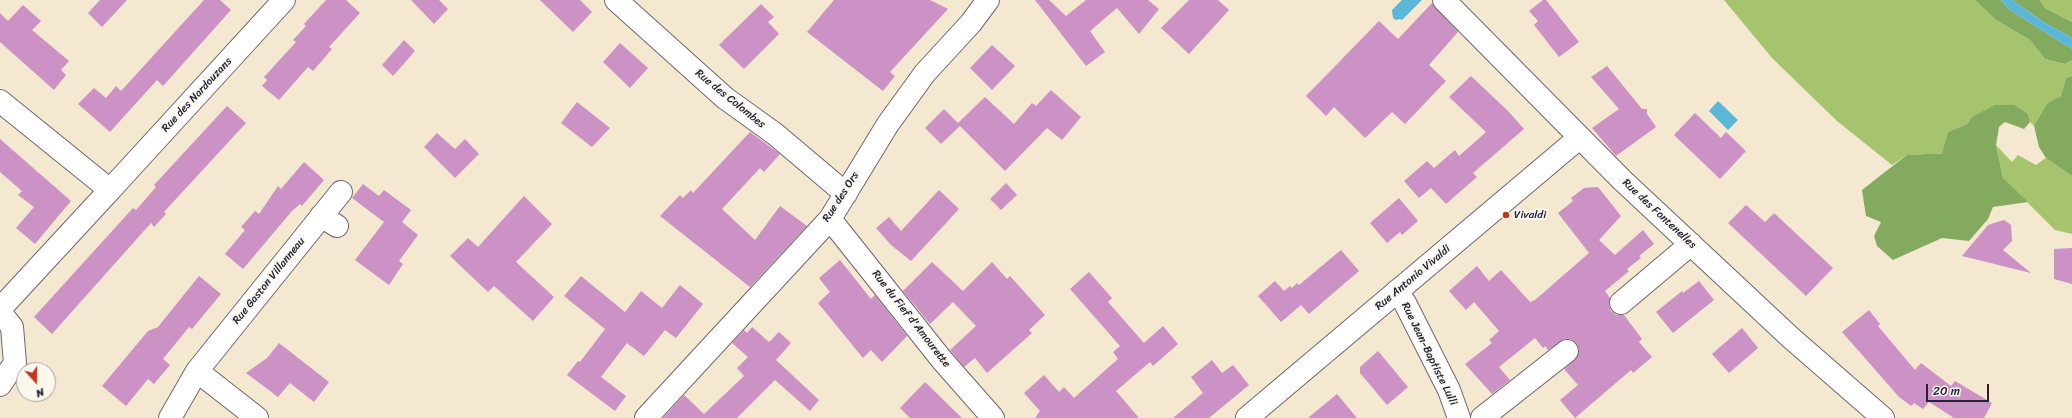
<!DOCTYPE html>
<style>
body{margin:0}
#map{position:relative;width:2072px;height:418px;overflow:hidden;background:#f4e8d0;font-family:Sriracha,sans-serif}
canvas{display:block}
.north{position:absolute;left:16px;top:362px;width:40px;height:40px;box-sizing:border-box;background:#fbf7ec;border:1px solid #a4a2a5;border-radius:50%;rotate:159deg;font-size:11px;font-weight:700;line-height:16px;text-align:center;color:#22223b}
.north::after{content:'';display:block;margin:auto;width:14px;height:18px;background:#c8321e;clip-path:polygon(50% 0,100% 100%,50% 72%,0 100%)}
.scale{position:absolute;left:1926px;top:384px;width:63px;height:18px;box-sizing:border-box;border:2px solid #22223b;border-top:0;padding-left:5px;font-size:12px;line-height:14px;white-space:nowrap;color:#22223b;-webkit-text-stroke:3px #fbf7ec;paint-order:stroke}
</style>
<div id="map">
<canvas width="2072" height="418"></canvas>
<div class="north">N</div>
<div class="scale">20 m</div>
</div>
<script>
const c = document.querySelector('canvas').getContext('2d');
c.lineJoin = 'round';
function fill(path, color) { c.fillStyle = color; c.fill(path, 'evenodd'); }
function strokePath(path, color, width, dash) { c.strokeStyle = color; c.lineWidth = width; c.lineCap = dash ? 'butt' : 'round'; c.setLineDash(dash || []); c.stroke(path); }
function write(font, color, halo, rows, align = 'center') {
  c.font = font + ' Sriracha,sans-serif'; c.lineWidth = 4; c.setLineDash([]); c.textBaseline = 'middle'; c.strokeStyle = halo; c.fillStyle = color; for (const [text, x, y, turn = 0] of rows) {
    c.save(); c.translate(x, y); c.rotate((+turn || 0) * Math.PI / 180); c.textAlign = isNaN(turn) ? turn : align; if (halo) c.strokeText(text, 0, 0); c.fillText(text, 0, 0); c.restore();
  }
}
const green = new Path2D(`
 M 1724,0 L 1975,0 L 1996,20 L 2030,40 L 2045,59 L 2065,64 L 2072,60 L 2072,76 L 2066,78 L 2061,96 L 2047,103 L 2034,126 L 2030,122 L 2028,114 L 1972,117 L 1967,124 L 1948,132 L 1943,154 C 1931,152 1920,156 1908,154 L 1892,165 L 1837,121 L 1772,58 Z
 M 2040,0 L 2072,0 L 2072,22 L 2045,8 Z
 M 1996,145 L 2012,162 L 2018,155 L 2036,165 L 2046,158 L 2072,176 L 2072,234 L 2055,230 L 2003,178 Z`);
const forest = new Path2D(`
 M 1975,0 L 2001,0 L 2010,10 L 2072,49 L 2072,60 L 2065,64 L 2045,59 L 2030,40 L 1996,20 Z
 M 2012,0 L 2040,0 L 2045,8 L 2072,22 L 2072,38 L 2045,23 Z
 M 2072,76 L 2072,176 L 2046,158 L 2039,147 L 2034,126 L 2047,103 L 2061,96 L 2066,78 Z
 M 1995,105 L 2014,105 L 2028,114 L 2030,122 L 2024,129 L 2005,122 L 1999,127 L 1996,145 L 2003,178 L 2028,202 L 1993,207 L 1988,219 L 1969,241 L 1942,238 L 1893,260 L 1877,246 L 1874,236 L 1881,222 L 1866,216 L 1862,190 L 1908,154 C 1920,156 1931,152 1942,154 L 1948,132 L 1967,124 L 1972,117 Z`);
const water = new Path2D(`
 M 1402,0 L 1422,0 L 1402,20 L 1400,19 L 1396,20 L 1393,18 L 1392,10 Z
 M 2001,0 L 2012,0 L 2045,23 L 2072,38 L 2072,49 L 2010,10 Z
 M 1718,101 L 1738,120 L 1728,130 L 1709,111 Z`);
const building = new Path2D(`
 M 100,0 L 127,0 L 102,27 L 88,13 Z
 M 204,0 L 220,0 L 231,10 L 163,86 L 157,80 L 110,132 L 78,104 L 94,88 L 106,98 L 116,86 L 121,91 Z
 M 326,0 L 346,0 L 360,13 L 329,47 L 332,49 L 313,71 L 308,67 L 279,100 L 262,86 L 267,80 L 264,77 L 296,42 L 293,40 L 306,26 L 304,24 Z
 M 411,0 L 439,0 L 448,9 L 434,24 Z
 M 540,0 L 580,0 L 592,12 L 573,32 Z
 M 834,0 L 930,0 L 948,9 L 890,72 L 895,76 L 883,91 L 807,32 Z
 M 1035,0 L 1049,0 L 1066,16 L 1086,0 L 1148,0 L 1159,9 L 1139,34 L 1117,8 L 1090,31 L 1105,52 L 1086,66 Z
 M 1189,0 L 1218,0 L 1229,10 L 1189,54 L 1161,28 Z
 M 1543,0 L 1546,0 L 1579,42 L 1559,57 L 1534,25 L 1538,21 L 1529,11 Z
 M 1432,3 L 1458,32 L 1429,65 L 1446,81 L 1405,124 L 1392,112 L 1365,138 L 1334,107 L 1326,116 L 1306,96 L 1379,21 L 1398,39 Z
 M 761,4 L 774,17 L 768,22 L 779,34 L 744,69 L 719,45 Z
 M 23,5 L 41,21 L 32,30 L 69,61 L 61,70 L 66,75 L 54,90 L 0,42 L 0,13 L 8,21 Z
 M 404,40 L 415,51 L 393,76 L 382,65 Z
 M 620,43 L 648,68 L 630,88 L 603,62 Z
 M 992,45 L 1015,66 L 992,90 L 970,68 Z
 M 1607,66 L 1642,109 L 1647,109 L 1647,114 L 1656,127 L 1616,156 L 1592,128 L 1619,109 L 1591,77 Z
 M 1471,76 L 1509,112 L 1524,129 L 1473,173 L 1477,177 L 1446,204 L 1431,188 L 1419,198 L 1404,181 L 1427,161 L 1434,168 L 1455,150 L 1459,156 L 1486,132 L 1449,97 Z
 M 1051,90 L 1081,117 L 1062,140 L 1047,128 L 1005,171 L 960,126 L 941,144 L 925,128 L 944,109 L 958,123 L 985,97 L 1014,124 L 1032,103 L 1036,106 Z
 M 577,102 L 610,128 L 592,147 L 561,123 Z
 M 227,106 L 246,123 L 164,212 L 166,214 L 154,227 L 151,223 L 52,334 L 34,317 L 133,208 L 136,210 L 156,187 L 154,185 Z
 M 1695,113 L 1721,138 L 1726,132 L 1746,151 L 1720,179 L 1674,135 Z
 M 750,132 L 780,154 L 764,172 L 760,168 L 722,209 L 755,240 L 780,206 L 807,226 L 750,287 L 660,216 L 680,195 L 683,198 L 691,190 L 693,193 Z
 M 437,133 L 455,149 L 465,139 L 479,154 L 455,178 L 424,147 Z
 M 0,139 L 71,201 L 35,244 L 16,228 L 34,207 L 18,195 L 22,191 L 0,172 Z
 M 304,162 L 324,180 L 302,206 L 300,204 L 292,211 L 243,269 L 225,254 L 245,230 L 241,227 L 255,211 L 259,214 L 278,186 L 281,189 Z
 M 1006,183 L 1017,195 L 1001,210 L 990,199 Z
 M 363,184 L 379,196 L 384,190 L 411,210 L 402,222 L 418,235 L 399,261 L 403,264 L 389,285 L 355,260 L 384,222 L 352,198 Z
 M 1598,187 L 1621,216 L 1599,240 L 1615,255 L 1643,230 L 1654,244 L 1639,256 L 1641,258 L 1627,269 L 1629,271 L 1605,291 L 1610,298 L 1609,305 L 1611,311 L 1616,315 L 1624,315 L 1642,339 L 1639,342 L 1652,357 L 1633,373 L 1631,370 L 1575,418 L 1560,400 L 1578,385 L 1564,369 L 1578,356 L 1579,350 L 1577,344 L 1571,339 L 1565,339 L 1548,350 L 1545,346 L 1543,348 L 1535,338 L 1499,367 L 1510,380 L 1492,394 L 1465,364 L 1492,343 L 1489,340 L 1499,331 L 1474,302 L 1466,310 L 1449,291 L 1477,266 L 1489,281 L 1501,270 L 1530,302 L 1535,300 L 1589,253 L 1558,213 L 1573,201 L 1571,198 L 1584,188 Z
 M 939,190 L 959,209 L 911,261 L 891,245 L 876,228 L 889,217 L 901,231 Z
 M 524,196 L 552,224 L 516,262 L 554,297 L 533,321 L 494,286 L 488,292 L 450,256 L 468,238 L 478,247 Z
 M 1399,198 L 1418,221 L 1402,235 L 1400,232 L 1387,243 L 1370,223 Z
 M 1746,205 L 1765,222 L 1774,213 L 1833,268 L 1806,296 L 1728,223 Z
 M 2004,220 L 2011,225 L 2012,241 L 2003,250 L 2031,273 L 1962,256 L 1988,225 Z
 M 2072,248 L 2072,284 L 2054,279 L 2054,249 Z
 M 1341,250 L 1359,271 L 1309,314 L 1301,305 L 1281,322 L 1258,296 L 1275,281 L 1284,291 L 1290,286 L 1292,288 L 1297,283 L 1299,285 Z
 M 840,260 L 871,299 L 875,295 L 907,336 L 882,362 L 871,350 L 863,358 L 818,303 L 830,292 L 819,278 Z
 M 932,262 L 963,291 L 992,262 L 1007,279 L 1010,276 L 1045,315 L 1029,330 L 1032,333 L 987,373 L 975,358 L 964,367 L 950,350 L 976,326 L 953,302 L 930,324 L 903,291 Z
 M 1089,272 L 1112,298 L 1108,302 L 1144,343 L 1163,326 L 1178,344 L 1153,366 L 1150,362 L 1116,391 L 1139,418 L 1035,418 L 1040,411 L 1024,393 L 1044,375 L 1059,392 L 1064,387 L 1074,398 L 1118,359 L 1113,352 L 1120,346 L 1070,289 Z
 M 199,276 L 221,294 L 192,329 L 189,327 L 163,359 L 170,365 L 154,384 L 148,379 L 126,406 L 102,386 L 148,331 L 158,327 Z
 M 581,276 L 625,312 L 641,291 L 662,308 L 680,285 L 703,304 L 676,338 L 665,330 L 644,356 L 627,343 L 601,377 L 626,396 L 615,411 L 567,375 L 578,361 L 580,362 L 605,329 L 564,296 Z
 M 1699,281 L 1714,300 L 1673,333 L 1656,312 L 1682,291 L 1683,293 Z
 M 1869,310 L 1880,324 L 1878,326 L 1915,370 L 1921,363 L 1951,386 L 1955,381 L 1992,403 L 1984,418 L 1954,418 L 1929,402 L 1923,409 L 1914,403 L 1911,406 L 1899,397 L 1842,332 Z
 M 752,327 L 769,342 L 779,332 L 791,343 L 776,360 L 819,400 L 810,411 L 775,380 L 737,418 L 663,418 L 684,395 L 704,414 L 744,376 L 737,368 L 748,357 L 732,343 L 744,330 L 747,333 Z
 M 1742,328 L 1758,348 L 1729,373 L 1712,354 Z
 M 279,343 L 329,382 L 314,402 L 290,383 L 278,397 L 246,373 L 267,358 Z
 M 1378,351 L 1408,387 L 1387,405 L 1360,373 L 1360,367 Z
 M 1212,360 L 1222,373 L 1233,365 L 1249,385 L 1209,418 L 1173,418 L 1203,393 L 1191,377 Z
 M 925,382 L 962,418 L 910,418 L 900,408 Z
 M 1337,394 L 1357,418 L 1308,418 Z`);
const minor = new Path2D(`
 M 616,0 L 725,98 L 775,134 L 846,194
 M 1444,0 L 1622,180 L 1790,337 L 1883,418
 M 0,101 L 110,190 L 284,0
 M 321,216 L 337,226
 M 830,219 L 942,360 L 993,418
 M 1397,291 L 1405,303 L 1449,390 L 1459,418
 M 1621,303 L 1691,244
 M 0,309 L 110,190
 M 0,312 L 12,327 L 15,363 L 0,385
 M 197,371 L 257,418
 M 170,418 L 197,371 L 341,192
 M 646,418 L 830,219 L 888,124 L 925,73 L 971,23 L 988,0
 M 1247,418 L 1579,138
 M 1482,418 L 1567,351`);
const markers = [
 [1506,215,4,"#c8321e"]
];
const streetNames = [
 ["Rue des Nardouzans",197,95,-47],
 ["Rue des Colombes",730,99,39],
 ["Rue des Ors",841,197,-57],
 ["Rue des Fontenelles",1659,214,43],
 ["Rue Antonio Vivaldi",1413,278,-40],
 ["Rue Gaston Villanneau",269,281,-51],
 ["Rue du Fief d'Amourette",911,319,52],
 ["Rue Jean-Baptiste Lulli",1429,354,64]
];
const poiNames = [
 ["Vivaldi",1514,215]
];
fill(green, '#a5c46d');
fill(forest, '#84aa60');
fill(water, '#5ab7d8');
fill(building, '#cc91c5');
strokePath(minor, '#6c676f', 24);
strokePath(minor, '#fff', 22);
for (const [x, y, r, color] of markers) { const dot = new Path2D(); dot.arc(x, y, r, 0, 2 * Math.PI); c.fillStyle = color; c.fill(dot); strokePath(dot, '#fbf7ec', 1.5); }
write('11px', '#22223b', '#fbf7ec', streetNames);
write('11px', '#22223b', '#fbf7ec', poiNames, 'left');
</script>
